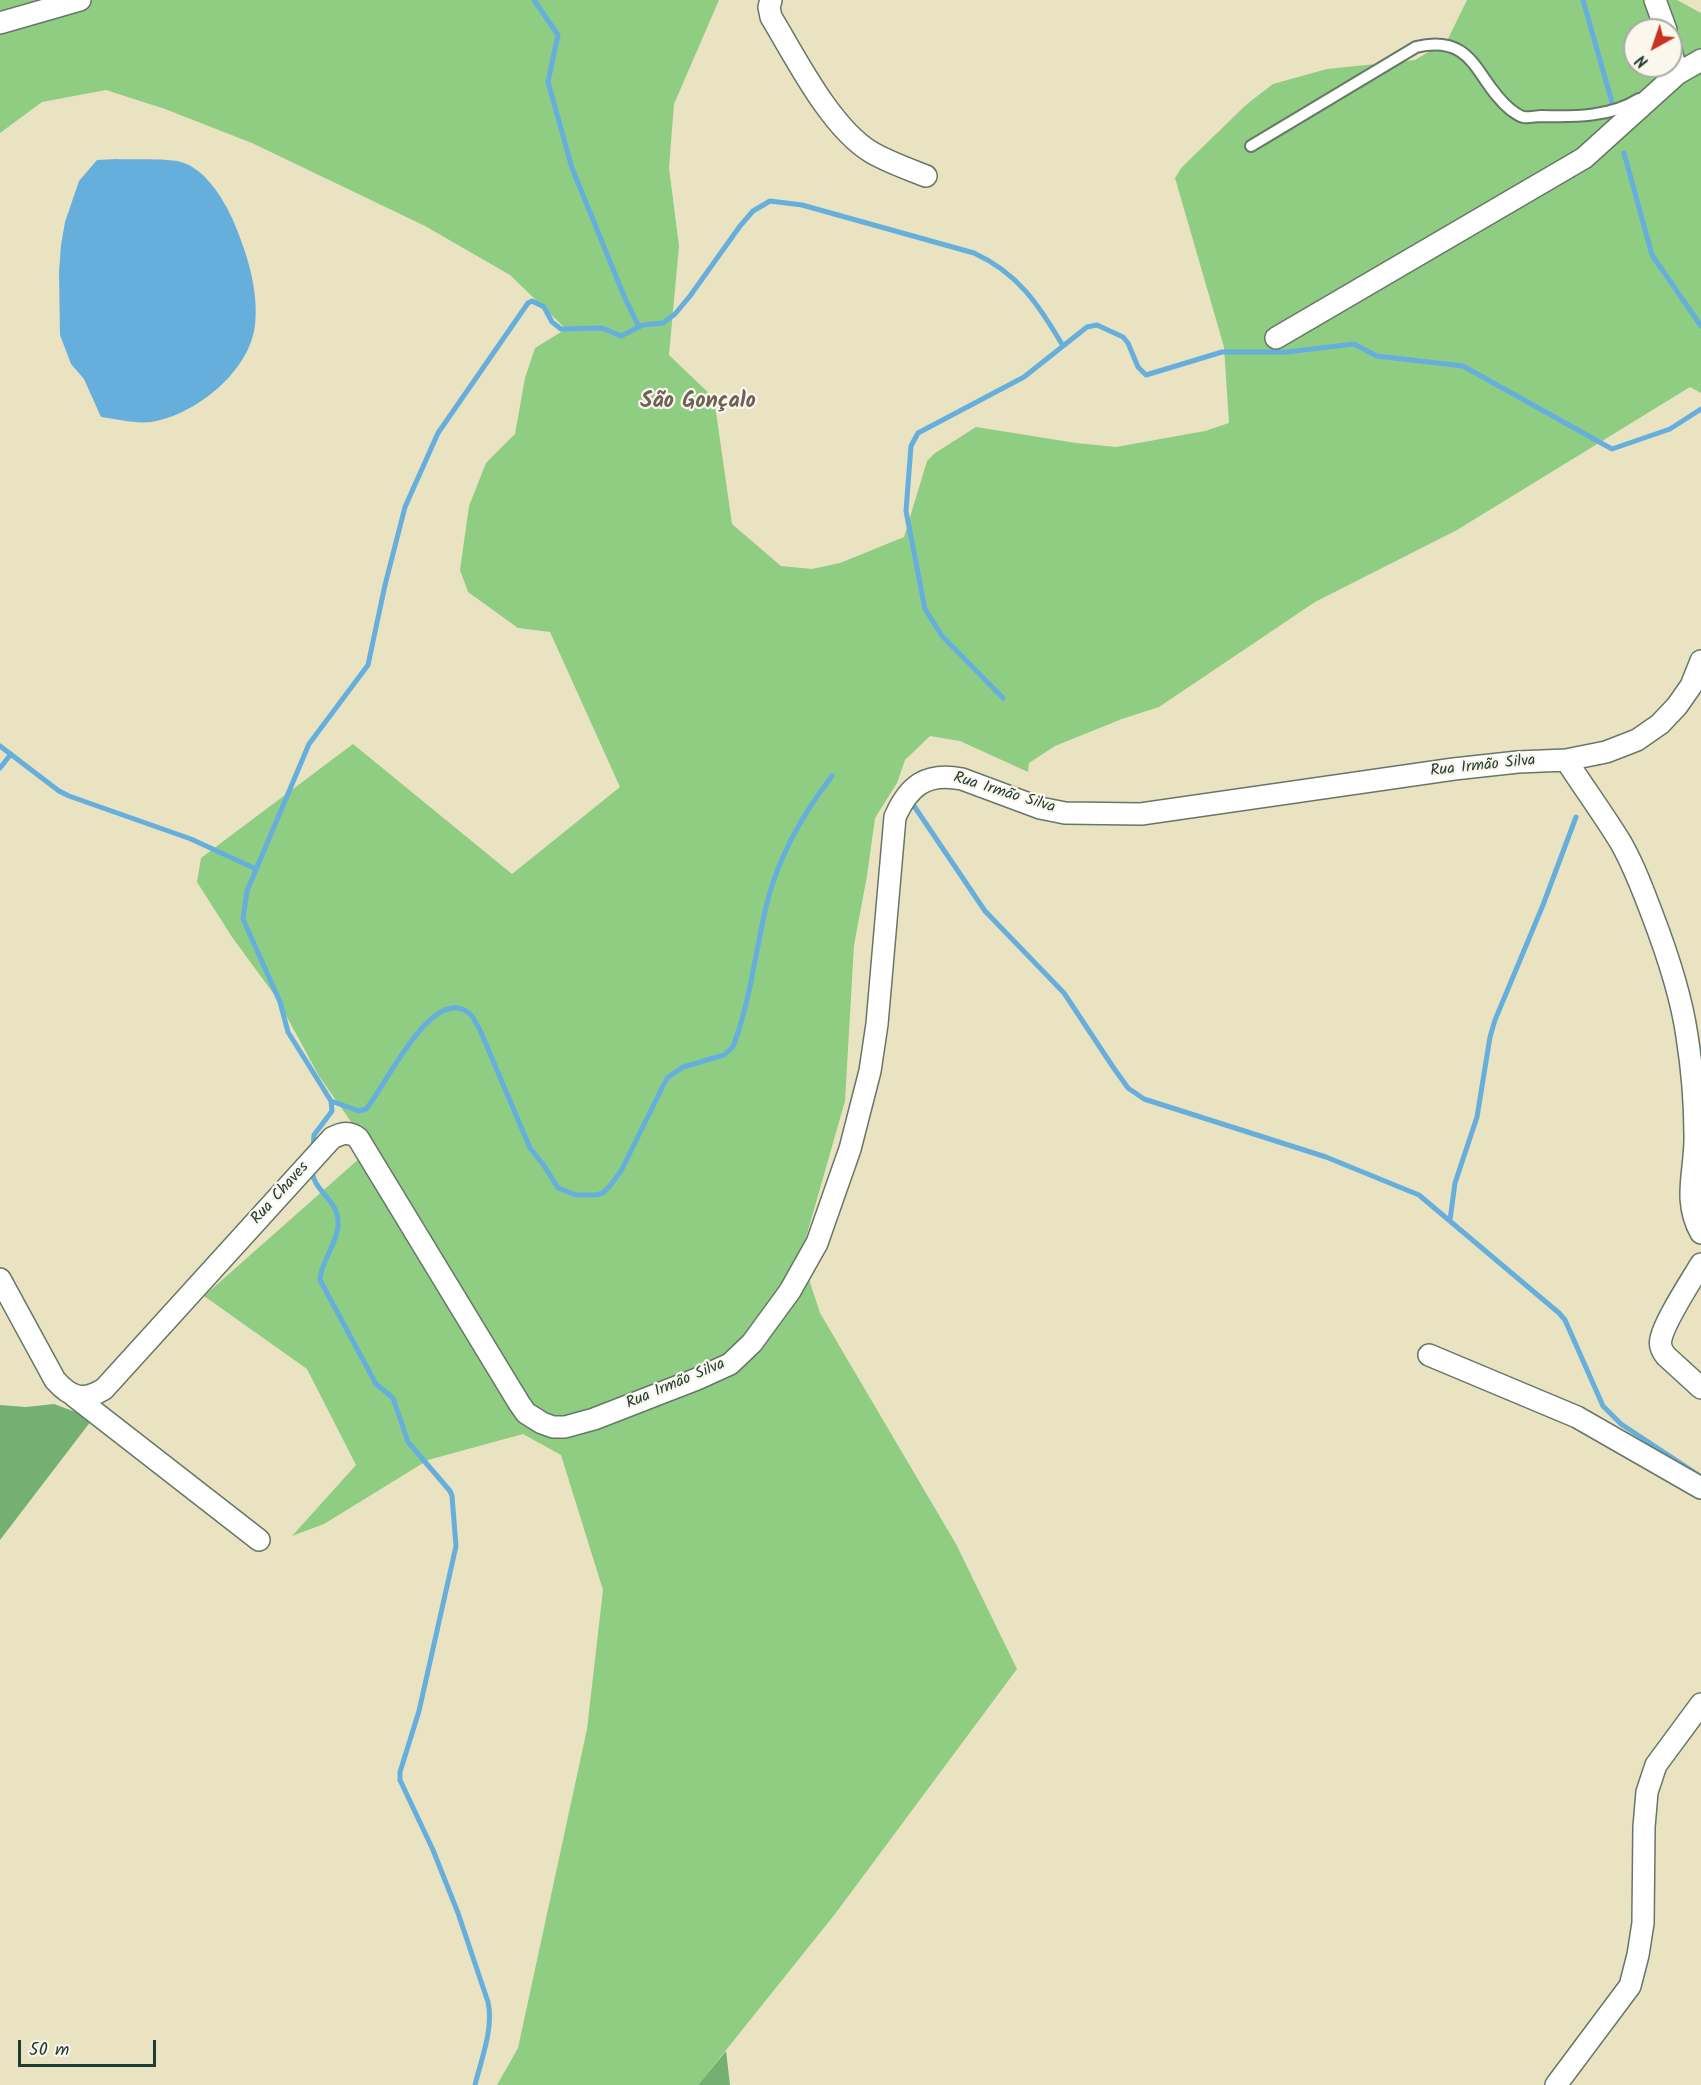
<!DOCTYPE html>
<meta charset="utf-8">
<style>
body{margin:0}
#map{position:relative;width:1701px;height:2085px;overflow:hidden;background:#e9e3c2;font-family:Kalam,sans-serif}
canvas{display:block}
.north{position:absolute;left:1623px;top:18px;width:60px;height:60px;box-sizing:border-box;background:#fbf7ec;border:2px solid #a3ada2;border-radius:50%;rotate:220deg;font-size:16px;font-weight:700;line-height:24px;text-align:center;color:#1f3d34}
.north::after{content:'';display:block;margin:auto;width:21px;height:27px;background:#c8321e;clip-path:polygon(50% 0,100% 100%,50% 72%,0 100%)}
.scale{position:absolute;left:18px;top:2040px;width:138px;height:27px;box-sizing:border-box;border:3px solid #1f3d34;border-top:0;padding-left:8px;font-size:18px;line-height:21px;white-space:nowrap;color:#1f3d34;-webkit-text-stroke:4px #fbf7ec;paint-order:stroke}
</style>
<div id="map">
<canvas width="1701" height="2085"></canvas>
<div class="north">N</div>
<div class="scale">50 m</div>
</div>
<script>
const c = document.querySelector('canvas').getContext('2d');
c.lineJoin = 'round';
function fill(path, color) { c.fillStyle = color; c.fill(path, 'evenodd'); }
function strokePath(path, color, width, dash) { c.strokeStyle = color; c.lineWidth = width; c.lineCap = dash ? 'butt' : 'round'; c.setLineDash(dash || []); c.stroke(path); }
function write(font, color, halo, rows, align = 'center') {
  c.font = font + ' Kalam,sans-serif'; c.lineWidth = 4.5; c.setLineDash([]); c.textBaseline = 'middle'; c.strokeStyle = halo; c.fillStyle = color; for (const [text, x, y, turn = 0] of rows) {
    c.save(); c.translate(x, y); c.rotate((+turn || 0) * Math.PI / 180); c.textAlign = isNaN(turn) ? turn : align; if (halo) c.strokeText(text, 0, 0); c.fillText(text, 0, 0); c.restore();
  }
}
const green = new Path2D(`
 M 0,0 L 719,0 L 674,104 L 669,168 L 679,246 L 669,355 L 714,398 L 732,524 L 781,566 L 812,569 L 840,563 L 904,537 L 927,461 L 935,453 L 976,427 L 1076,443 L 1116,447 L 1205,431 L 1229,423 L 1224,347 L 1175,178 L 1182,167 L 1247,104 L 1273,84 L 1327,69 L 1415,60 L 1447,41 L 1467,0 L 1677,0 L 1701,13 L 1701,393 L 1690,387 L 1457,530 L 1315,602 L 1159,707 L 1122,719 L 1055,746 L 1029,763 L 1028,772 L 960,741 L 930,736 L 905,760 L 897,783 L 875,818 L 867,876 L 854,945 L 845,1101 L 801,1255 L 820,1313 L 956,1544 L 1017,1669 L 835,1914 L 698,2085 L 497,2085 L 518,2048 L 587,1729 L 603,1590 L 561,1455 L 523,1434 L 428,1460 L 324,1524 L 292,1536 L 356,1465 L 307,1369 L 204,1296 L 370,1149 L 319,1076 L 276,997 L 232,937 L 197,882 L 201,858 L 353,744 L 512,874 L 620,787 L 550,632 L 518,628 L 468,592 L 460,570 L 469,506 L 486,463 L 515,434 L 525,378 L 535,348 L 566,329 L 510,275 L 425,226 L 252,143 L 165,109 L 106,90 L 42,102 L 0,133 ZM 1635,30 L 1671,30 L 1671,66 L 1635,66 Z`);
const forest = new Path2D(`
 M 54,1404 L 81,1414 L 91,1421 L 0,1540 L 0,1405 L 26,1407 Z
 M 726,2051 L 730,2085 L 698,2085 Z`);
const water = new Path2D(`
 M 117,159 C 133,160 167,158 181,162 C 204,168 223,198 232,218 C 246,250 259,289 255,325 C 250,371 196,415 151,422 C 135,424 117,419 101,417 L 84,379 L 71,364 L 60,335 L 59,272 L 61,245 L 65,222 L 79,181 L 97,160 Z`);
const stream = new Path2D(`
 M 534,0 L 558,35 L 548,82 L 572,168 L 624,296 L 639,327
 M 1583,0 L 1613,106
 M 1624,153 L 1652,255 L 1701,326
 M 1003,698 L 942,636 L 925,609 L 906,511 L 911,446 L 918,433 L 1024,377 L 1087,327 L 1097,325 L 1123,337 L 1128,343 L 1138,367 L 1146,375 L 1222,352 L 1287,352 L 1354,344 L 1377,356 L 1463,366 L 1612,449 L 1670,429 L 1701,409
 M 0,746 L 59,791 L 69,796 L 191,839 L 256,869
 M 0,768 L 11,754
 M 910,800 L 985,911 L 1064,993 L 1113,1067 L 1128,1088 L 1144,1099 L 1326,1157 L 1419,1195 L 1559,1313 L 1565,1320 L 1603,1406 L 1621,1424 L 1700,1476
 M 331,1101 L 359,1111 L 366,1109 C 384,1089 433,981 470,1014 C 474,1018 477,1025 480,1030 L 530,1148 L 545,1167 L 558,1188 L 576,1195 L 596,1195 L 603,1193 L 609,1187 L 621,1171 L 667,1078 L 683,1067 L 724,1055 L 733,1047 C 750,1002 755,954 766,907 C 777,859 802,815 832,776
 M 313,1150 L 314,1135 L 332,1111 L 331,1101 L 288,1032 L 280,1002 L 243,919 L 247,891 L 309,744 L 368,665 L 385,585 L 405,507 L 438,433 L 528,303 L 532,301 L 544,307 L 552,322 L 561,329 L 602,328 L 621,336 L 643,325 L 663,323 L 675,314 L 690,296 L 740,226 L 753,211 L 770,201 L 802,205 L 974,253 C 1018,273 1039,305 1063,346
 M 312,1168 C 312,1193 340,1198 338,1226 C 337,1244 321,1261 320,1280 L 376,1384 L 393,1398 L 408,1442 L 450,1491 L 452,1496 L 456,1546 L 454,1555 L 419,1711 L 400,1772 L 400,1780 L 433,1850 L 458,1913 L 488,2002 C 494,2028 481,2060 475,2085
 M 1450,1220 L 1455,1183 L 1477,1117 L 1490,1037 L 1495,1020 L 1543,905 L 1576,817`);
const lane = new Path2D(`
 M 1251,146 L 1416,47 C 1476,33 1475,81 1511,110 C 1514,112 1519,116 1523,117 C 1528,118 1536,116 1541,116 C 1574,117 1611,117 1639,99`);
const street = new Path2D(`
 M 771,0 L 769,7 L 771,17 C 796,58 830,127 871,152 C 888,162 908,169 926,176
 M 1655,0 L 1666,30
 M 0,23 L 80,0
 M 1671,50 L 1677,74
 M 1276,338 L 1584,158 L 1677,74 L 1701,60
 M 1566,760 C 1584,788 1604,815 1621,843 C 1634,866 1643,890 1652,914 C 1667,953 1681,994 1687,1036 C 1692,1068 1695,1102 1695,1135 C 1696,1171 1682,1199 1701,1233
 M 1701,1264 C 1691,1281 1664,1322 1661,1339 C 1659,1346 1662,1351 1666,1356 L 1701,1388
 M 0,1279 L 55,1380 C 71,1398 83,1402 104,1389 L 332,1138 C 342,1133 349,1131 358,1138 L 519,1403 L 526,1413 L 542,1423 L 553,1427 L 565,1427 L 594,1419 L 697,1379 L 730,1364 L 752,1343 L 790,1291 L 817,1243 L 850,1149 L 870,1071 L 877,1024 L 895,817 C 909,785 927,772 962,779 L 1040,808 L 1065,813 L 1141,814 L 1454,769 L 1518,762 L 1566,760 L 1606,752 L 1637,740 L 1660,724 L 1677,706 L 1691,686 L 1701,661
 M 1429,1355 L 1577,1417 L 1701,1488
 M 74,1396 L 259,1540
 M 1556,2085 L 1630,1986 L 1638,1955 L 1643,1923 L 1644,1827 L 1647,1792 L 1656,1765 L 1701,1704`);
const streetNames = [
 ["Rua Irmão Silva",1483,767,-6],
 ["Rua Irmão Silva",1004,794,17],
 ["Rua Chaves",281,1194,-48],
 ["Rua Irmão Silva",676,1385,-23]
];
const districtNames = [
 ["São Gonçalo",698,403]
];
fill(green, '#8fcd83');
fill(forest, '#73b071');
fill(water, '#66afdd');
strokePath(stream, '#66afdd', 5);
strokePath(lane, '#676', 14);
strokePath(street, '#676', 24);
strokePath(lane, '#fff', 10);
strokePath(street, '#fff', 21);
write('16px', '#1f3d34', '#fbf7ec', streetNames);
write('bold 22px', '#6d6158', '#fbf7ec', districtNames);
</script>
